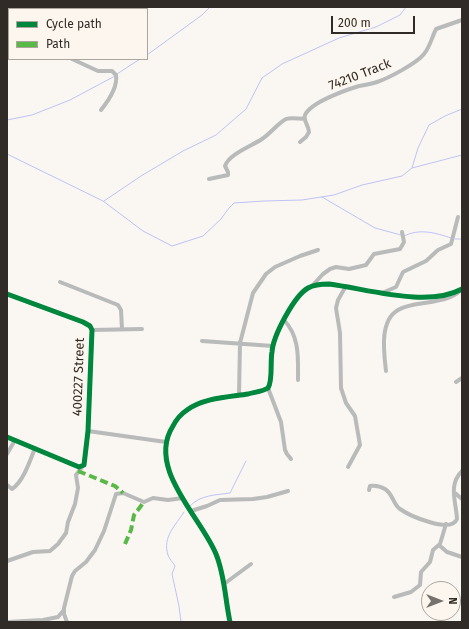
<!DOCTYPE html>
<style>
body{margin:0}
#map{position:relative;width:469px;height:629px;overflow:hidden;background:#faf6f2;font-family:"Fira Sans",sans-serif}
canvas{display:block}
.frame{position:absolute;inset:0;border:8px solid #302b26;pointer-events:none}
.legend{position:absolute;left:8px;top:8px;width:140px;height:52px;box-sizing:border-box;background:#fdf6ee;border:1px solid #aba59e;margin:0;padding:5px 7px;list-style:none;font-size:12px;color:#302b26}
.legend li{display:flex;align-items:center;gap:8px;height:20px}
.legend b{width:20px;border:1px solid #aba59e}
.north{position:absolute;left:421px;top:581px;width:40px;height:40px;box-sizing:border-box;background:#fdf6ee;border:1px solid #aba59e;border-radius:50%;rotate:90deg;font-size:11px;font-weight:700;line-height:16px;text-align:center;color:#302b26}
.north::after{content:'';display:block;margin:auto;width:14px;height:18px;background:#77726d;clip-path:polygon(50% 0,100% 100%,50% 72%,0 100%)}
.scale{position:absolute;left:331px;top:16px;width:84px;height:18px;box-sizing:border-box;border:2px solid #302b26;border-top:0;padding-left:5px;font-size:12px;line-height:14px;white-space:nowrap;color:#302b26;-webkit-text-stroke:3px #fdf6ee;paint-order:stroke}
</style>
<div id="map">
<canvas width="469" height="629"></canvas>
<div class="frame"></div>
<ul class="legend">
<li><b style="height:5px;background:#00873e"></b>Cycle path</li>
<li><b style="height:5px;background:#58b947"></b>Path</li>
</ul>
<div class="north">N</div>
<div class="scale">200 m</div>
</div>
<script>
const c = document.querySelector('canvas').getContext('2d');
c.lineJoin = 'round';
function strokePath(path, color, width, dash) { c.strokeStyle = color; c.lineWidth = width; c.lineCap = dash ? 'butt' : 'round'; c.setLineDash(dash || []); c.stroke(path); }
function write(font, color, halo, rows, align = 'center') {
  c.font = font + ' "Fira Sans",sans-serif'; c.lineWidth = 3; c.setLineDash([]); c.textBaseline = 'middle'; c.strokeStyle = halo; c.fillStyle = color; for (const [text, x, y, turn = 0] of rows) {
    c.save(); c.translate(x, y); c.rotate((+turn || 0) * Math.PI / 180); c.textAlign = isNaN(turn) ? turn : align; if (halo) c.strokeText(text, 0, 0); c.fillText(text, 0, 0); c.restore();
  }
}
const stream = new Path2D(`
 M 147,55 L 202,15 L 210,7
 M 117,74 L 140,59
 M 7,120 L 32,115 L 70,100 L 115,76
 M 7,154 L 103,201 L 143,231 L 172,246 L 203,236 L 221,219 L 229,208 L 234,203 L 264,201 L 302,200 L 334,195 L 362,185 L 402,176 L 412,168 L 418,148 L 429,125 L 445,116 L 462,109
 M 412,168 L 462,155
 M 322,197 L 375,228 L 401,235
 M 104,201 L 141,176 L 183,151 L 216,135 L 246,109 L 262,78 L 282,64 L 339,38 L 376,27 L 400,15 L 406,7
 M 404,236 C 420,228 436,233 451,238
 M 455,239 L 462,239
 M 190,506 C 200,495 216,495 230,493 L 246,461
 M 181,622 L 179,606 L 172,574 L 175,566 C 173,562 169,559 168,555 C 162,537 176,525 184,512`);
const minor = new Path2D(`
 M 7,17 L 9,19
 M 72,59 L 98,71 L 112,71 L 116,75 C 118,87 109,100 101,110
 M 300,142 L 306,137 L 309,132 C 309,126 303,121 305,115 C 311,102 346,90 359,86 C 365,85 371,84 377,82 C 389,78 417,63 424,54 C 430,47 432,37 436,29 L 462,20
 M 209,179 L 228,175 L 228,172 L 225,166 C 229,154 252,146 262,139 C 271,133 277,124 286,119 C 291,117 299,119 305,119
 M 60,282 L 118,305 L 121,310 L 122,329
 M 312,286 L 323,274 L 330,269 L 336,267 L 349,269 L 366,265 L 374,254 L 400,249 L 404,242 L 402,232
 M 346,286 L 338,300 L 336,308 L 340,333 L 341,388 L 346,403 L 355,416 L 360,445 L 348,467
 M 382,293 L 396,287 L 403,272 L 426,261 L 438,250 L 451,244 L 458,217
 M 7,294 L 83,322 L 90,326 L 92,330 L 88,431 L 84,465 L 79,467 L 7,437
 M 284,320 C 300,337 298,358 298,380
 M 92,330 L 142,329
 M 202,341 L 273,346
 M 386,371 C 384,353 379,321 398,310 C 408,304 420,304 431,302 C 442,300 452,298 460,291
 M 456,382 L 462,378
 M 268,388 L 281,422 L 285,450 L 287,454 L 291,459
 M 239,395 L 240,343 L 253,293 L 266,274 L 275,267 L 300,256 L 318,250
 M 88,431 L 166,442
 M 7,454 L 15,440
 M 7,485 L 12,489 C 23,482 30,461 35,448
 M 369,490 L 370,486 C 376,485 380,486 385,489 C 393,494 393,504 400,509 C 410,516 451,534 457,519 C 456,501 448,485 462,471
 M 455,493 L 462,499
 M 191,511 L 207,506 L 220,500 L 253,499 L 267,497 L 288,491
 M 439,545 L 447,552 L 462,557
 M 7,561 L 33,552 L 50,551 L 58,544 L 66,533 L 68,522 L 75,504 L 78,488 L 76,475 L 82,467
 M 224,584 L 251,564
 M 394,597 L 411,592 L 420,585 L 421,572 L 430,562 L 433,550 L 440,544 L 446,524
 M 7,622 L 43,620 L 58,617 L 63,611
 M 67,622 L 64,614 L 64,608 L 72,576 L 75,571 L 86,562 L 95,550 L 104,531 L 116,494 L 123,493 L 144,502 L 153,498 L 168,500 L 183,498
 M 230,622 C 225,599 225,576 216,554 C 201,517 146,468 173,426 C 176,420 181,414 187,410 C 203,398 228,397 248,394 C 254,392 262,392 268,388 C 273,381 270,362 272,352 C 273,336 294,296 308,288 C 315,284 322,284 329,284 C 368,289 427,308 462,289`);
const quiet = new Path2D(`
 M 78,471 L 115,486 L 123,493
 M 125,544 L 131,530 L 134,515 L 144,502`);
const cycleway = new Path2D(`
 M 7,294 L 83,322 L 90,326 L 92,330 L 88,431 L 84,465 L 79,467 L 7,437
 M 230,622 C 225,599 225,576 216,554 C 201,517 146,468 173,426 C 176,420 181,414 187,410 C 203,398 228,397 248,394 C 254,392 262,392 268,388 C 273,381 270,362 272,352 C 273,336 294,296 308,288 C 315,284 322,284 329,284 C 368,289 427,308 462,289`);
const streetNames = [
 ["74210 Track",360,75,-21],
 ["400227 Street",79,377,-88]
];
strokePath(stream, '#bfc2f6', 1);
strokePath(minor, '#b9baba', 4);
strokePath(quiet, '#58b947', 4, [8, 4]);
strokePath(cycleway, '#00873e', 5);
write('13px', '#302b26', '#fdf6ee', streetNames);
</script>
